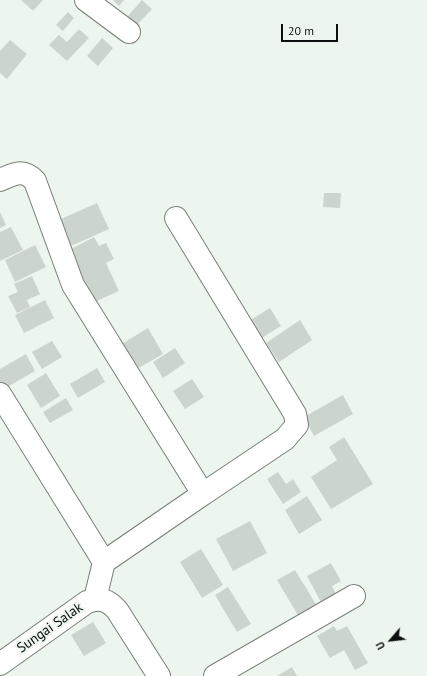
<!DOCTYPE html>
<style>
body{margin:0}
#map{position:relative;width:427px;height:676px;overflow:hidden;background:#edf6ee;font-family:"PT Sans",sans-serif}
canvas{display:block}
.north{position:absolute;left:371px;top:620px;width:40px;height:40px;-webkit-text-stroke:3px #edf6ee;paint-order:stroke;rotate:242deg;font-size:11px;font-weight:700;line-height:16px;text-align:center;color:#0c0f0d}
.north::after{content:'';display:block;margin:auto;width:14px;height:18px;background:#0c0f0d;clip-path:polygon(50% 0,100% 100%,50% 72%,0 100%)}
.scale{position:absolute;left:281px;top:24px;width:57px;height:18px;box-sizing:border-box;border:2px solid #0c0f0d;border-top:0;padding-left:5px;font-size:12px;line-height:14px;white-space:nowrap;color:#0c0f0d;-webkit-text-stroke:3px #edf6ee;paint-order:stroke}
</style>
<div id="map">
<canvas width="427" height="676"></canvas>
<div class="north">U</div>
<div class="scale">20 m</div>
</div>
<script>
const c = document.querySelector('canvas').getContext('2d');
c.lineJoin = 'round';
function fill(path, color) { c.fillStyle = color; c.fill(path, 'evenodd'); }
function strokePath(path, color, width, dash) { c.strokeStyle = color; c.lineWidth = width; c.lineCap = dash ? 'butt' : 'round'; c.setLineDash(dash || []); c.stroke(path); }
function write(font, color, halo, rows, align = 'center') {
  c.font = font + ' "PT Sans",sans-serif'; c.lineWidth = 4; c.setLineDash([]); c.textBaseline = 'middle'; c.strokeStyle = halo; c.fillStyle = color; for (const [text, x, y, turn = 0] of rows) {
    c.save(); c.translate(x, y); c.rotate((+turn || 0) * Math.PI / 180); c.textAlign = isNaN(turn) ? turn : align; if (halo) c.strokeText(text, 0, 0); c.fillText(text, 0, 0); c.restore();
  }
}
const building = new Path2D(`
 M 21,0 L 43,0 L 33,11 Z
 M 113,0 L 124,0 L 119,6 Z
 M 142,0 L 152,9 L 136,26 L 127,17 Z
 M 68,12 L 74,18 L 63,31 L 56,25 Z
 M 79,29 L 89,38 L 67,61 L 49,45 L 59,35 L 67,42 Z
 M 102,38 L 113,48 L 98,66 L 87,56 Z
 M 10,40 L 27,54 L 7,79 L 0,73 L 0,51 Z
 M 324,193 L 341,193 L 340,208 L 323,207 Z
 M 97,203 L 109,229 L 64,249 L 52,223 Z
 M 0,212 L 6,225 L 0,228 Z
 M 11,227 L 23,250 L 0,261 L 0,232 Z
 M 94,237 L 99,246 L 106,243 L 114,259 L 106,263 L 119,291 L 92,303 L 67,251 Z
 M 35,245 L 46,267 L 15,282 L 5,260 Z
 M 32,276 L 40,294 L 27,300 L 30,307 L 17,313 L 8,296 L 18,292 L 14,284 Z
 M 45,300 L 54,318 L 24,333 L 15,315 Z
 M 270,308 L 281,326 L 255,342 L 244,324 Z
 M 300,320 L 312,340 L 279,362 L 266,343 Z
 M 148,328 L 163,354 L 135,370 L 120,345 Z
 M 52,341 L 62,357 L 42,369 L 32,352 Z
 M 175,348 L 185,363 L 163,378 L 153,362 Z
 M 26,354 L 35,371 L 4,389 L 0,382 L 0,369 Z
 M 97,368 L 105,382 L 78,398 L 70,384 Z
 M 46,373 L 60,396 L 41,408 L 27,385 Z
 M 192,379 L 204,397 L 185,409 L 173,391 Z
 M 343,395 L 353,414 L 314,436 L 304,417 Z
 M 66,398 L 73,410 L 50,423 L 43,412 Z
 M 344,437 L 373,484 L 331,509 L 311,477 L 337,460 L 329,447 Z
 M 278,472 L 286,484 L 293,479 L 301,492 L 283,504 L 267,479 Z
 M 307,496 L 322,520 L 299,534 L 285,510 Z
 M 250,521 L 267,553 L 233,571 L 216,539 Z
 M 201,549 L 223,585 L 202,598 L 180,562 Z
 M 331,563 L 341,581 L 332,586 L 338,598 L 323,606 L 307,576 Z
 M 295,570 L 317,606 L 299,617 L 277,580 Z
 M 228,587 L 251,624 L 237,632 L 215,595 Z
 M 93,622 L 106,643 L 84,656 L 71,635 Z
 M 334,626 L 337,631 L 347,626 L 368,663 L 355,670 L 344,650 L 330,658 L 317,636 Z
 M 292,667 L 297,676 L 277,676 Z`);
const minor = new Path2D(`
 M 86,0 L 129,32
 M 0,180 C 14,174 23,168 35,181 L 73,285 L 203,494 L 104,562 L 95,599
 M 176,218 L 295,414 L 297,425 L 285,439 L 203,494
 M 0,394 L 104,562
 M 0,664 L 87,602 C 100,597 108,600 117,610 L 159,676
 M 215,676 L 354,596`);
const streetNames = [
 ["Sungai Salak",50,628,-35]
];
fill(building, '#ccd5cd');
strokePath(minor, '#777f78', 24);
strokePath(minor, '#fff', 22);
write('14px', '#0c0f0d', '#edf6ee', streetNames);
</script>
